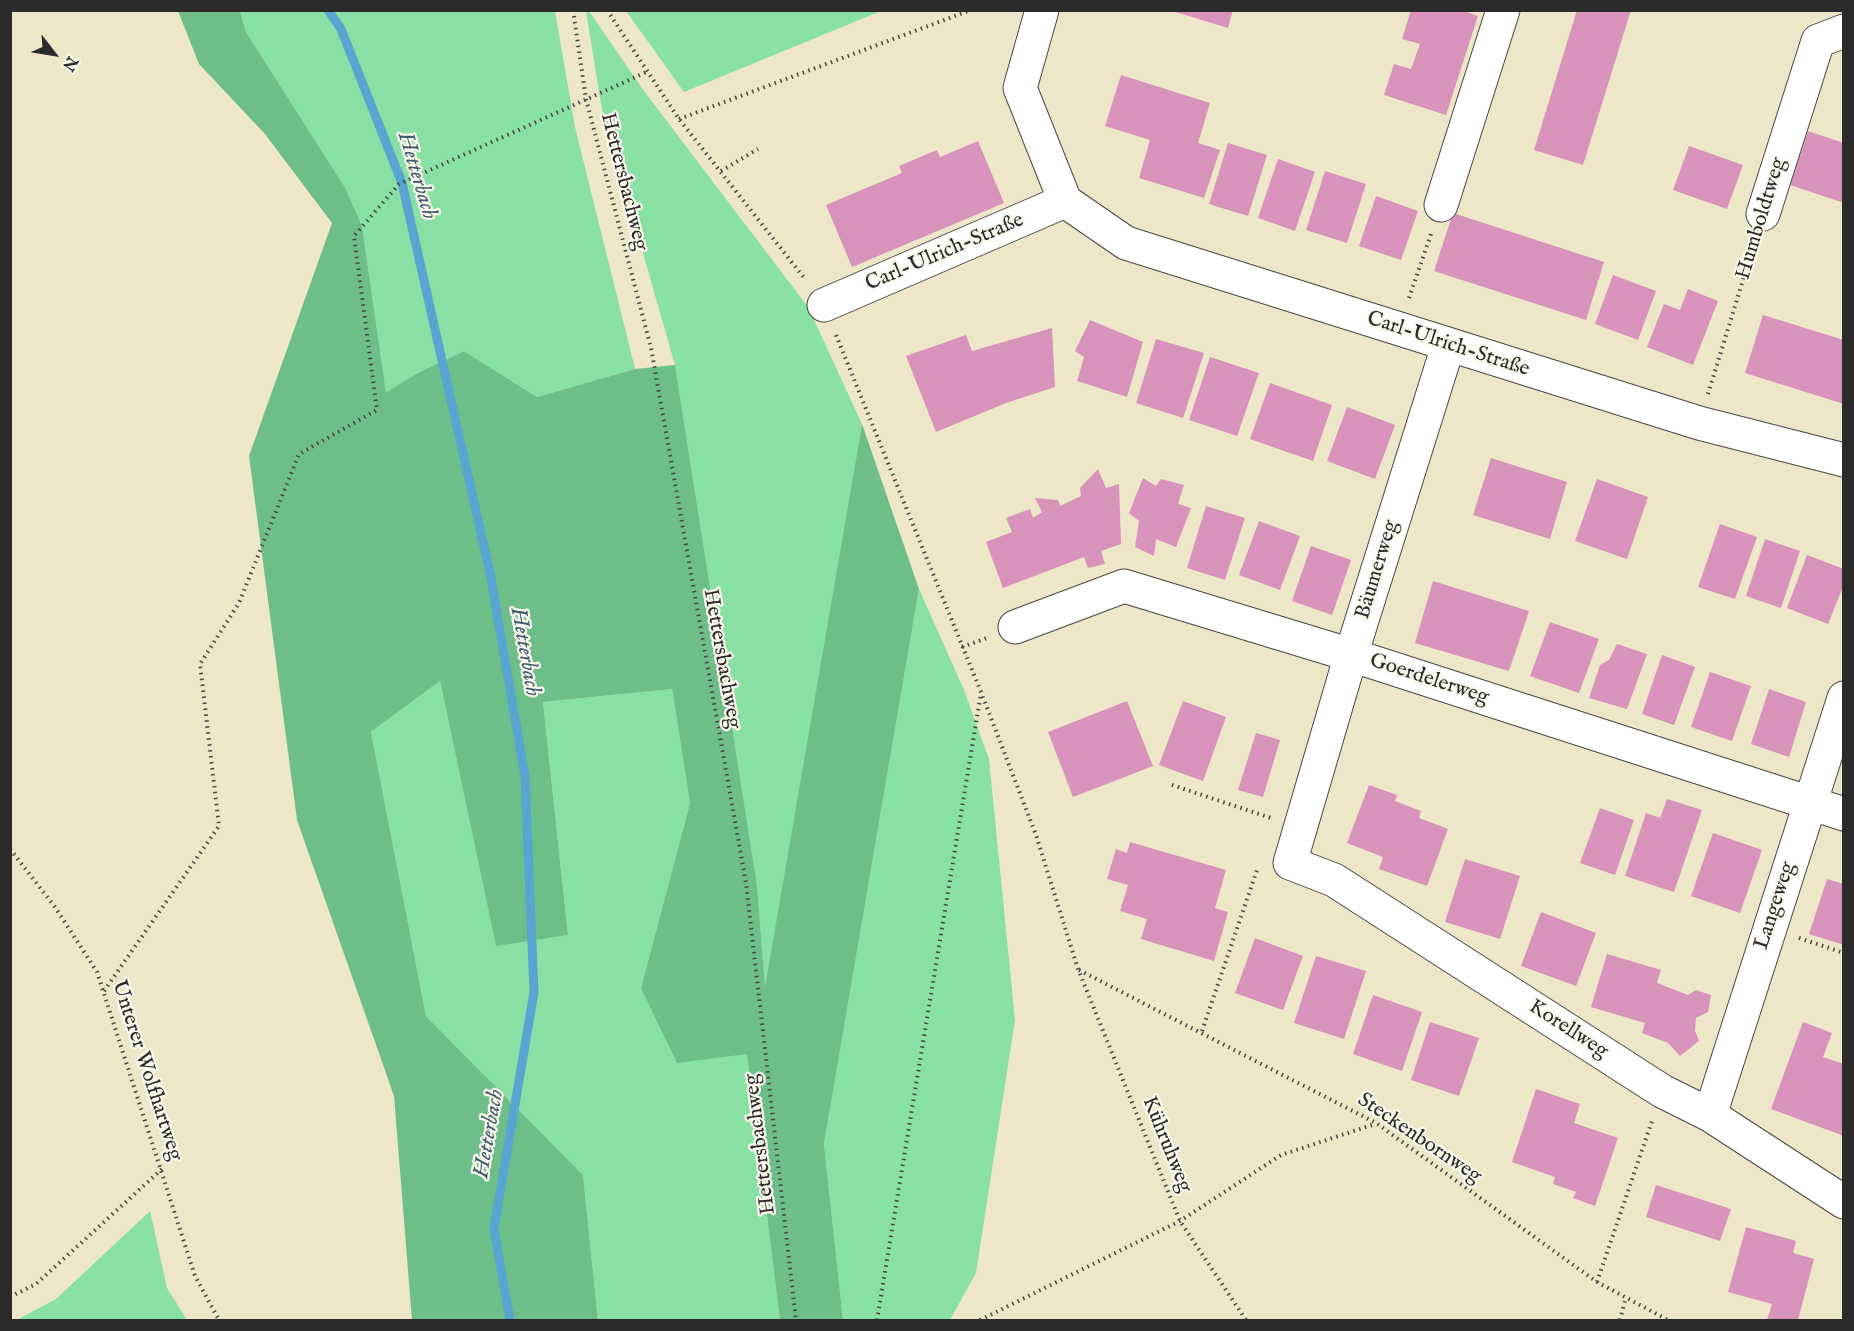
<!DOCTYPE html>
<meta charset="utf-8">
<style>
body{margin:0}
#map{position:relative;width:1854px;height:1331px;overflow:hidden;background:#ede6c8;font-family:"IM FELL English",serif}
canvas{display:block}
.frame{position:absolute;inset:0;border:12px solid #2b2b2b;pointer-events:none}
.north{position:absolute;left:24px;top:24px;width:60px;height:60px;-webkit-text-stroke:4px #fbf7ec;paint-order:stroke;rotate:121deg;font-size:16px;font-weight:700;line-height:24px;text-align:center;color:#2b2b2b}
.north::after{content:'';display:block;margin:auto;width:21px;height:27px;background:#2b2b2b;clip-path:polygon(50% 0,100% 100%,50% 72%,0 100%)}
</style>
<div id="map">
<canvas width="1854" height="1331"></canvas>
<div class="frame"></div>
<div class="north">N</div>
</div>
<script>
const c = document.querySelector('canvas').getContext('2d');
c.lineJoin = 'round';
function fill(path, color) { c.fillStyle = color; c.fill(path, 'evenodd'); }
function strokePath(path, color, width, dash) { c.strokeStyle = color; c.lineWidth = width; c.lineCap = dash ? 'butt' : 'round'; c.setLineDash(dash || []); c.stroke(path); }
function write(font, color, halo, rows, align = 'center') {
  c.font = font + ' "IM FELL English",serif'; c.lineWidth = 4.5; c.setLineDash([]); c.textBaseline = 'middle'; c.strokeStyle = halo; c.fillStyle = color; for (const [text, x, y, turn = 0] of rows) {
    c.save(); c.translate(x, y); c.rotate((+turn || 0) * Math.PI / 180); c.textAlign = isNaN(turn) ? turn : align; if (halo) c.strokeText(text, 0, 0); c.fillText(text, 0, 0); c.restore();
  }
}
const green = new Path2D(`
 M 240,11 L 555,11 L 575,127 L 635,369 L 537,397 L 464,351 L 418,373 L 386,392 L 362,226 L 346,189 L 246,32 Z
 M 586,11 L 589,11 L 644,91 L 808,307 L 862,424 L 765,990 L 757,885 L 675,365 L 602,110 Z
 M 626,11 L 881,11 L 684,92 Z
 M 919,589 L 964,690 L 989,759 L 1015,1020 L 976,1273 L 950,1320 L 843,1320 L 824,1144 Z
 M 440,681 L 496,945 L 568,934 L 543,702 L 672,689 L 690,803 L 641,988 L 747,1053 L 780,1320 L 598,1320 L 583,1175 L 426,1016 L 371,732 Z
 M 150,1211 L 167,1288 L 187,1320 L 17,1320 L 56,1299 Z`);
const forest = new Path2D(`
 M 178,11 L 240,11 L 246,32 L 346,189 L 362,226 L 386,392 L 418,373 L 464,351 L 537,397 L 635,369 L 675,365 L 757,885 L 765,987 L 862,424 L 919,589 L 824,1144 L 843,1320 L 780,1320 L 747,1054 L 677,1063 L 641,988 L 690,803 L 672,689 L 543,702 L 568,935 L 496,946 L 440,681 L 371,732 L 426,1016 L 583,1175 L 598,1320 L 412,1320 L 394,1096 L 297,820 L 249,456 L 332,223 L 265,134 L 199,64 Z`);
const stream = new Path2D(`
 M 328,10 L 341,29 L 402,183 L 490,573 L 525,776 L 534,992 L 494,1229 L 510,1320`);
const building = new Path2D(`
 M 1169,10 L 1233,10 L 1228,28 Z
 M 1411,10 L 1461,10 L 1478,16 L 1446,115 L 1384,95 L 1394,64 L 1411,69 L 1416,55 L 1420,44 L 1402,39 Z
 M 1577,10 L 1631,10 L 1583,165 L 1534,150 Z
 M 1121,75 L 1210,103 L 1198,143 L 1220,150 L 1204,198 L 1139,178 L 1150,140 L 1105,126 Z
 M 1808,131 L 1844,143 L 1844,203 L 1790,185 Z
 M 978,141 L 1004,203 L 852,267 L 826,205 L 902,173 L 899,166 L 937,150 L 940,157 Z
 M 1228,143 L 1267,155 L 1248,216 L 1209,204 Z
 M 1689,146 L 1743,165 L 1727,209 L 1673,190 Z
 M 1278,159 L 1315,172 L 1295,231 L 1258,218 Z
 M 1325,171 L 1366,184 L 1347,243 L 1306,230 Z
 M 1376,196 L 1418,211 L 1401,260 L 1359,246 Z
 M 1453,213 L 1604,262 L 1586,320 L 1434,271 Z
 M 1613,275 L 1656,291 L 1638,340 L 1595,324 Z
 M 1688,289 L 1718,301 L 1693,365 L 1647,347 L 1664,304 L 1680,310 Z
 M 1763,315 L 1844,340 L 1844,404 L 1745,373 Z
 M 1090,320 L 1143,342 L 1127,397 L 1077,381 L 1084,357 L 1075,351 Z
 M 1052,328 L 1055,387 L 1006,403 L 936,432 L 906,356 L 966,335 L 972,351 Z
 M 1156,339 L 1204,353 L 1183,418 L 1136,403 Z
 M 1210,357 L 1259,373 L 1237,436 L 1189,420 Z
 M 1270,383 L 1332,405 L 1313,461 L 1250,439 Z
 M 1347,407 L 1395,425 L 1375,479 L 1327,461 Z
 M 1491,458 L 1567,482 L 1550,539 L 1473,515 Z
 M 1098,469 L 1106,488 L 1119,484 L 1121,544 L 1101,551 L 1105,564 L 1088,568 L 1084,557 L 1003,588 L 986,542 L 1012,532 L 1006,518 L 1030,509 L 1033,518 L 1042,512 L 1035,498 L 1058,500 L 1060,506 L 1081,496 L 1080,488 Z
 M 1143,478 L 1156,486 L 1161,479 L 1184,485 L 1178,504 L 1191,508 L 1176,547 L 1156,539 L 1154,556 L 1135,547 L 1139,521 L 1129,513 Z
 M 1597,479 L 1648,497 L 1627,559 L 1575,541 Z
 M 1206,506 L 1245,518 L 1225,580 L 1187,568 Z
 M 1259,521 L 1300,536 L 1280,590 L 1239,575 Z
 M 1720,524 L 1757,537 L 1735,599 L 1698,587 Z
 M 1765,539 L 1800,551 L 1781,608 L 1746,596 Z
 M 1311,546 L 1351,560 L 1332,615 L 1292,601 Z
 M 1807,555 L 1844,569 L 1844,584 L 1828,624 L 1787,608 Z
 M 1433,581 L 1529,611 L 1509,671 L 1415,643 Z
 M 1550,622 L 1599,639 L 1579,693 L 1530,676 Z
 M 1617,644 L 1647,654 L 1627,709 L 1589,698 L 1600,665 L 1609,660 Z
 M 1662,655 L 1695,667 L 1674,725 L 1642,714 Z
 M 1710,672 L 1751,686 L 1732,741 L 1691,727 Z
 M 1769,689 L 1806,702 L 1789,757 L 1751,744 Z
 M 1127,701 L 1153,766 L 1073,797 L 1048,732 Z
 M 1183,701 L 1226,717 L 1203,781 L 1159,765 Z
 M 1256,733 L 1280,740 L 1263,797 L 1238,790 Z
 M 1369,785 L 1397,795 L 1395,801 L 1421,811 L 1419,818 L 1448,829 L 1427,886 L 1379,869 L 1383,857 L 1347,843 Z
 M 1667,799 L 1702,810 L 1674,892 L 1625,876 L 1646,813 L 1660,818 Z
 M 1600,808 L 1634,820 L 1615,875 L 1580,863 Z
 M 1713,833 L 1762,850 L 1740,913 L 1691,896 Z
 M 1130,842 L 1226,870 L 1215,908 L 1228,912 L 1214,961 L 1141,939 L 1147,919 L 1120,911 L 1128,885 L 1107,879 L 1116,849 L 1127,853 Z
 M 1465,859 L 1520,876 L 1500,939 L 1445,922 Z
 M 1827,879 L 1844,884 L 1844,945 L 1809,934 Z
 M 1541,912 L 1596,933 L 1576,986 L 1521,966 Z
 M 1255,938 L 1303,956 L 1283,1010 L 1235,993 Z
 M 1607,954 L 1661,970 L 1657,983 L 1688,995 L 1696,990 L 1711,995 L 1708,1012 L 1696,1018 L 1695,1031 L 1699,1041 L 1680,1056 L 1668,1043 L 1642,1033 L 1645,1023 L 1591,1007 Z
 M 1316,956 L 1366,971 L 1344,1039 L 1294,1023 Z
 M 1373,995 L 1422,1012 L 1402,1071 L 1353,1054 Z
 M 1430,1022 L 1479,1038 L 1459,1096 L 1411,1080 Z
 M 1803,1022 L 1832,1033 L 1823,1057 L 1844,1064 L 1844,1136 L 1771,1109 Z
 M 1536,1089 L 1580,1104 L 1574,1123 L 1618,1138 L 1595,1206 L 1573,1198 L 1576,1192 L 1553,1184 L 1555,1177 L 1512,1162 Z
 M 1656,1185 L 1731,1209 L 1720,1241 L 1646,1217 Z
 M 1746,1227 L 1796,1241 L 1793,1253 L 1814,1259 L 1798,1320 L 1767,1320 L 1772,1304 L 1728,1292 Z`);
const path = new Path2D(`
 M 573,10 L 586,99 L 651,348 L 746,883 L 796,1320
 M 607,10 L 679,119 L 805,279
 M 679,119 L 971,10
 M 721,171 L 758,149
 M 1409,298 L 1431,234
 M 836,335 L 981,692 L 1036,835 L 1078,969 L 1180,1221 L 1246,1320
 M 1708,394 L 1754,244
 M 962,647 L 987,638
 M 1172,785 L 1271,818
 M 10,849 L 55,907 L 97,972 L 195,1276 L 219,1320
 M 1799,938 L 1844,953
 M 1079,970 L 1376,1123 L 1597,1282 L 1668,1320
 M 104,991 L 219,826 L 200,664 L 239,603 L 299,454 L 377,410 L 354,236 L 399,184 L 649,71
 M 1202,1031 L 1257,870
 M 1597,1282 L 1652,1121
 M 10,1297 L 36,1284 L 162,1169
 M 877,1320 L 981,693
 M 980,1320 L 1180,1221 L 1281,1155 L 1375,1124
 M 1620,1320 L 1626,1297`);
const minor = new Path2D(`
 M 1042,10 L 1020,88 L 1065,201 L 1126,243 L 1699,423 L 1844,460
 M 1441,205 L 1503,10
 M 1763,214 L 1818,41 L 1844,31
 M 824,305 L 1065,201
 M 1448,346 L 1351,655 L 1290,863 L 1334,880 L 1662,1091 L 1710,1115 L 1844,1202
 M 1015,627 L 1124,586 L 1351,655 L 1844,814
 M 1710,1115 L 1844,698`);
const streetNames = [
 ["Hettersbachweg",623,182,76],
 ["Humboldtweg",1762,219,-73],
 ["Carl-Ulrich-Straße",945,253,-23],
 ["Carl-Ulrich-Straße",1448,345,18],
 ["Bäumerweg",1378,570,-73],
 ["Hettersbachweg",721,659,80],
 ["Goerdelerweg",1429,680,18],
 ["Langeweg",1776,906,-72],
 ["Korellweg",1568,1030,33],
 ["Unterer Wolfhartweg",146,1071,72],
 ["Steckenbornweg",1419,1139,34],
 ["Hettersbachweg",761,1144,-97],
 ["Kühruhweg",1166,1145,68]
];
const waterNames = [
 ["Hetterbach",416,176,73],
 ["Hetterbach",524,652,80],
 ["Hetterbach",490,1134,-80]
];
fill(green, '#88e0a4');
fill(forest, '#6ebe8a');
strokePath(stream, '#58a5d1', 9);
fill(building, '#d893ba');
strokePath(minor, '#484743', 35);
strokePath(path, '#484743', 4, [1.5, 4.5]);
strokePath(minor, '#fff', 33);
write('21px', '#2b2b2b', '#fbf7ec', streetNames);
write('italic 22px', '#3d5c6d', '#fbf7ec', waterNames);
</script>
